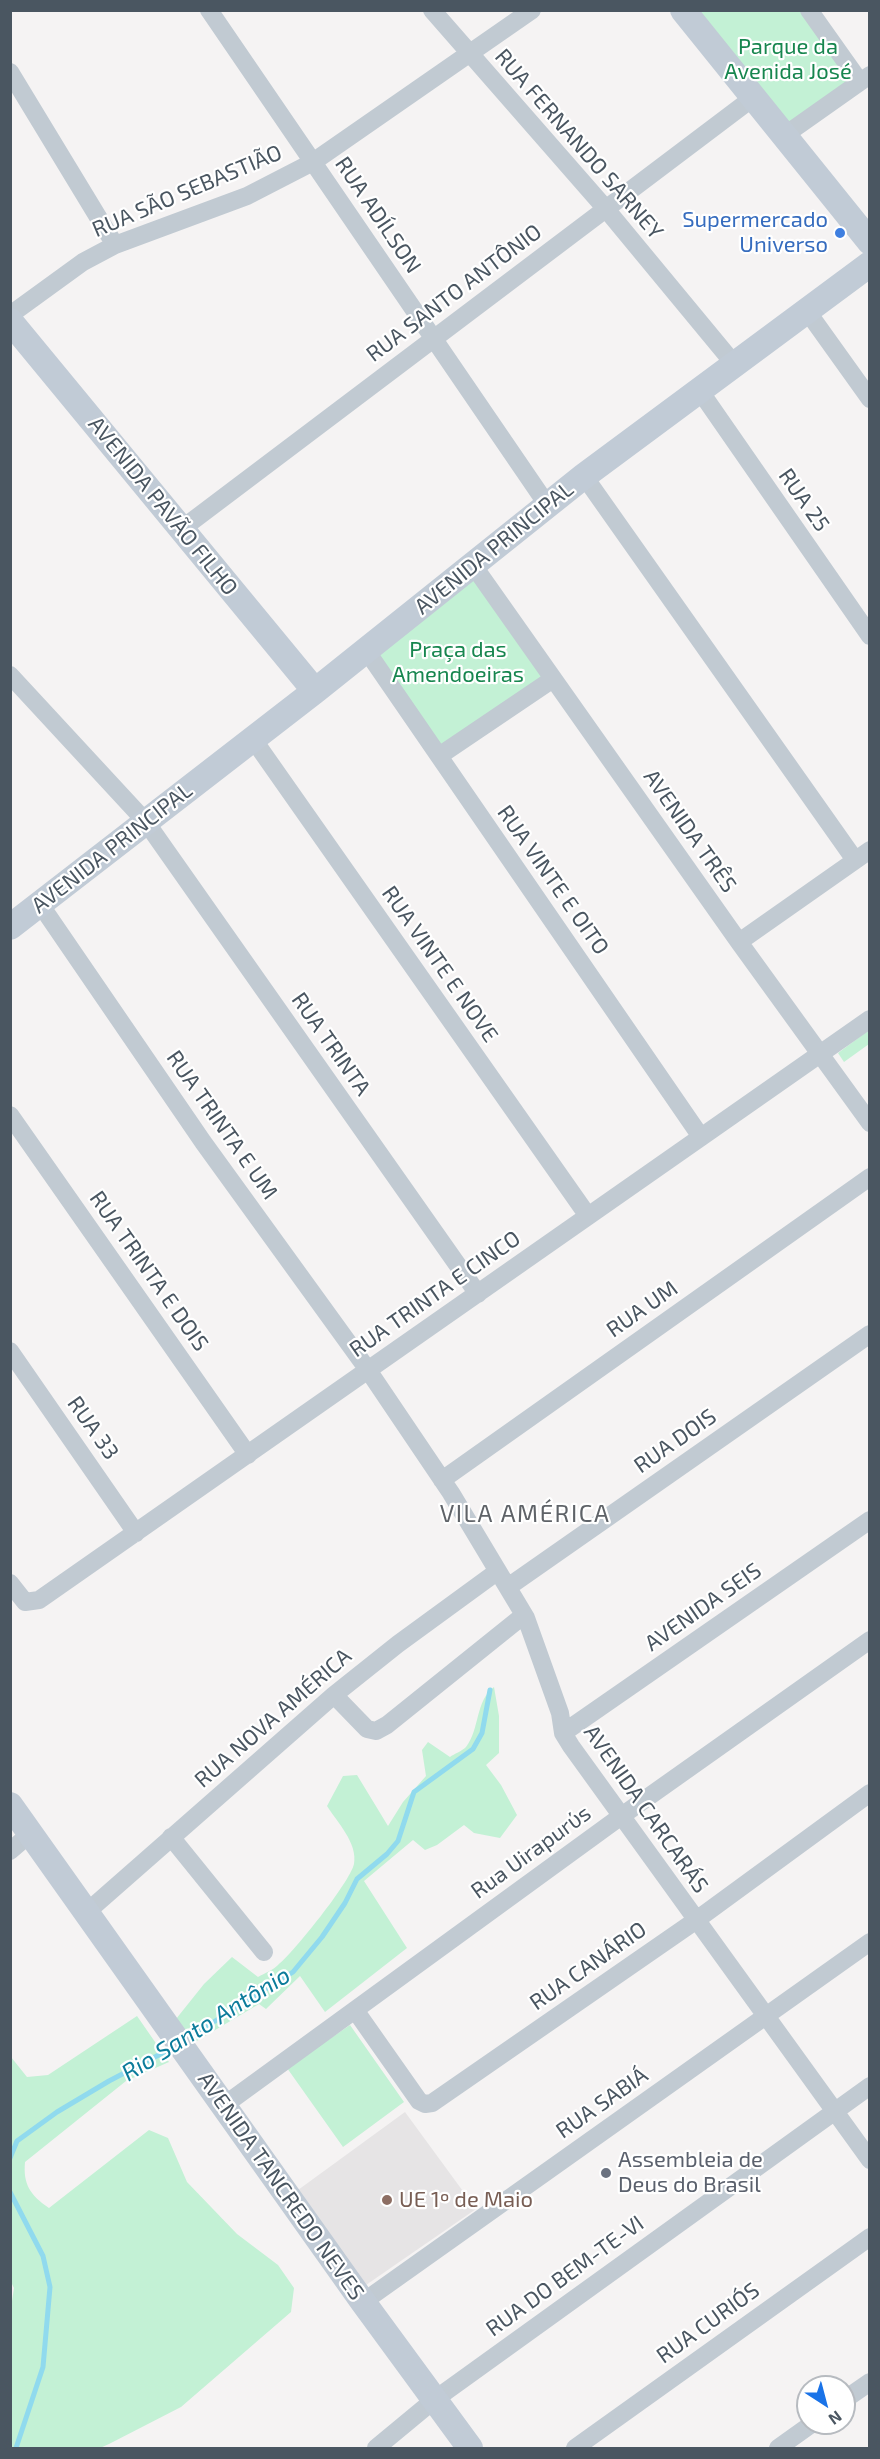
<!DOCTYPE html>
<meta charset="utf-8">
<style>
body{margin:0}
#map{position:relative;width:880px;height:2459px;overflow:hidden;background:#f5f3f3;font-family:"Exo 2",sans-serif}
canvas{display:block}
.frame{position:absolute;inset:0;border:12px solid #4a5661;pointer-events:none}
.north{position:absolute;left:796px;top:2375px;width:60px;height:60px;box-sizing:border-box;background:#fff;border:2px solid #b7bbc0;border-radius:50%;rotate:144deg;font-size:16px;font-weight:700;line-height:24px;text-align:center;color:#4a5661}
.north::after{content:'';display:block;margin:auto;width:21px;height:27px;background:#1a73e8;clip-path:polygon(50% 0,100% 100%,50% 72%,0 100%)}
</style>
<div id="map">
<canvas width="880" height="2459"></canvas>
<div class="frame"></div>
<div class="north">N</div>
</div>
<script>
const c = document.querySelector('canvas').getContext('2d');
c.lineJoin = 'round';
function fill(path, color) { c.fillStyle = color; c.fill(path, 'evenodd'); }
function strokePath(path, color, width, dash) { c.strokeStyle = color; c.lineWidth = width; c.lineCap = dash ? 'butt' : 'round'; c.setLineDash(dash || []); c.stroke(path); }
function write(font, color, halo, rows, align = 'center') {
  c.font = font + ' "Exo 2",sans-serif'; c.lineWidth = 4.5; c.setLineDash([]); c.textBaseline = 'middle'; c.strokeStyle = halo; c.fillStyle = color; for (const [text, x, y, turn = 0] of rows) {
    c.save(); c.translate(x, y); c.rotate((+turn || 0) * Math.PI / 180); c.textAlign = isNaN(turn) ? turn : align; if (halo) c.strokeText(text, 0, 0); c.fillText(text, 0, 0); c.restore();
  }
}
const education = new Path2D(`
 M 405,2112 L 476,2209 L 366,2285 L 298,2190 Z`);
const green = new Path2D(`
 M 681,11 L 813,11 L 862,79 L 785,133 Z
 M 473,568 L 550,678 L 440,753 L 368,651 Z
 M 869,1030 L 869,1044 L 844,1062 L 838,1053 Z
 M 494,1687 L 499,1716 L 499,1753 L 486,1765 L 501,1785 L 517,1815 L 500,1838 L 474,1833 L 464,1825 L 437,1845 L 425,1850 L 413,1840 L 364,1881 L 407,1948 L 325,2012 L 300,1976 L 266,2009 L 259,2004 L 190,2045 L 172,2024 L 204,1984 L 232,1957 L 258,1977 C 265,1973 273,1970 278,1965 C 294,1952 350,1882 354,1864 C 358,1843 337,1822 327,1806 L 343,1776 L 357,1775 L 388,1826 L 403,1802 L 426,1776 L 422,1750 L 428,1742 L 450,1757 C 454,1754 462,1751 466,1747 C 480,1729 475,1701 494,1687 Z
 M 137,2016 L 169,2062 L 126,2081 L 25,2162 C 23,2184 30,2195 49,2208 L 149,2130 L 168,2138 L 187,2182 L 237,2234 L 278,2265 L 294,2288 L 291,2312 L 181,2407 L 109,2444 L 100,2448 L 11,2448 L 10,2314 L 14,2288 L 10,2280 L 11,2057 L 27,2077 L 48,2075 Z
 M 350,2025 L 404,2102 L 343,2147 L 287,2068 Z`);
const stream = new Path2D(`
 M 185,2040 L 293,1972 L 322,1937 L 345,1903 L 357,1879 L 387,1854 L 398,1841 L 414,1792 L 473,1749 L 482,1733 L 490,1690
 M 10,2158 L 17,2141 L 57,2112 L 109,2081 L 174,2047
 M 10,2192 L 43,2256 L 50,2287 L 43,2367 L 16,2448`);
const street = new Path2D(`
 M 209,10 L 548,506
 M 432,10 L 606,209 L 735,365
 M 809,10 L 860,82
 M 10,72 L 115,245
 M 785,135 L 870,75
 M 807,311 L 870,399
 M 10,315 L 83,262 L 115,245 L 247,196 L 313,162 L 532,10
 M 700,391 L 870,636
 M 584,476 L 855,860
 M 183,528 L 754,97
 M 473,565 L 739,942 L 870,1123
 M 366,650 L 701,1137
 M 10,675 L 146,822 L 478,1294
 M 253,739 L 588,1216
 M 439,756 L 553,679
 M 40,904 L 203,1142 L 368,1370 L 451,1493 L 526,1618 L 560,1713 L 563,1733 L 571,1746 L 870,2160
 M 739,942 L 870,850
 M 10,1115 L 248,1455
 M 10,1351 L 136,1533
 M 442,1480 L 870,1177
 M 10,1583 L 25,1602 L 39,1600 L 870,1019
 M 508,1587 L 870,1334
 M 334,1695 L 367,1729 L 376,1731 L 387,1725 L 524,1615
 M 563,1733 L 870,1520
 M 171,1837 L 264,1952
 M 10,1851 L 31,1833
 M 88,1911 L 334,1695 L 398,1644 L 498,1571
 M 355,2010 L 419,2101 L 425,2104 L 432,2103 L 695,1921 L 870,1793
 M 223,2106 L 620,1817 L 870,1640
 M 363,2302 L 870,1942
 M 844,2400 L 870,2382
 M 376,2448 L 434,2400 L 870,2086
 M 575,2448 L 870,2237
 M 778,2448 L 813,2423`);
const secondary = new Path2D(`
 M 683,10 L 870,242
 M 10,321 L 315,691
 M 10,927 L 315,691 L 584,476 L 870,264
 M 10,1805 L 363,2302 L 470,2448`);
const markers = [
 [840,233,6,"#3f7fe0"],
 [606,2173,6,"#6b7280"],
 [387,2200,6,"#8d6e63"]
];
const parkNames = [
 ["Parque da",788,47],
 ["Avenida José",788,72],
 ["Praça das",458,650],
 ["Amendoeiras",458,675]
];
const streetNames = [
 ["RUA FERNANDO SARNEY",579,144,49],
 ["RUA SÃO SEBASTIÃO",187,191,-23],
 ["RUA ADÍLSON",378,215,56],
 ["RUA SANTO ANTÔNIO",454,293,-37],
 ["RUA 25",804,500,55],
 ["AVENIDA PAVÃO FILHO",163,506,51],
 ["AVENIDA PRINCIPAL",494,548,-39],
 ["AVENIDA TRÊS",690,831,55],
 ["AVENIDA PRINCIPAL",112,848,-38],
 ["RUA VINTE E OITO",553,880,55],
 ["RUA VINTE E NOVE",440,964,55],
 ["RUA TRINTA",331,1044,55],
 ["RUA TRINTA E UM",222,1125,55],
 ["RUA TRINTA E DOIS",149,1271,55],
 ["RUA TRINTA E CINCO",435,1294,-35],
 ["RUA UM",642,1309,-35],
 ["RUA 33",93,1428,55],
 ["RUA DOIS",675,1441,-35],
 ["AVENIDA SEIS",703,1607,-35],
 ["RUA NOVA AMÉRICA",273,1718,-41],
 ["AVENIDA CARCARÁS",646,1809,55],
 ["Rua Uirapurύs",531,1852,-36],
 ["RUA CANÁRIO",588,1966,-35],
 ["RUA SABIÁ",602,2103,-35],
 ["AVENIDA TANCREDO NEVES",281,2186,55],
 ["RUA DO BEM-TE-VI",565,2276,-36],
 ["RUA CURIÓS",708,2323,-36]
];
const shopNames = [
 ["Supermercado",828,220],
 ["Universo",828,245]
];
const worshipNames = [
 ["Assembleia de",618,2160],
 ["Deus do Brasil",618,2185]
];
const educationNames = [
 ["UE 1º de Maio",399,2200]
];
const neighbourhoodNames = [
 ["VILA AMÉRICA",525,1514]
];
const waterNames = [
 ["Rio Santo Antônio",206,2024,-32]
];
fill(education, '#e6e4e5');
fill(green, '#c3f1d5');
strokePath(stream, '#90daee', 5);
strokePath(street, '#c1cad2', 18);
strokePath(secondary, '#c1cbd6', 26);
for (const [x, y, r, color] of markers) { const dot = new Path2D(); dot.arc(x, y, r, 0, 2 * Math.PI); c.fillStyle = color; c.fill(dot); strokePath(dot, '#fff', 2); }
write('22px', '#17864f', '#fff', parkNames);
write('22px', '#4a5661', '#fff', streetNames);
write('22px', '#366cbe', '#fff', shopNames, 'right');
write('22px', '#5b616d', '#fff', worshipNames, 'left');
write('22px', '#785e54', '#fff', educationNames, 'left');
c.letterSpacing = '1.5px';
write('24px', '#5f6368', '#fff', neighbourhoodNames);
c.letterSpacing = '0px';
write('italic 24px', '#0c7c9b', '#fff', waterNames);
</script>
